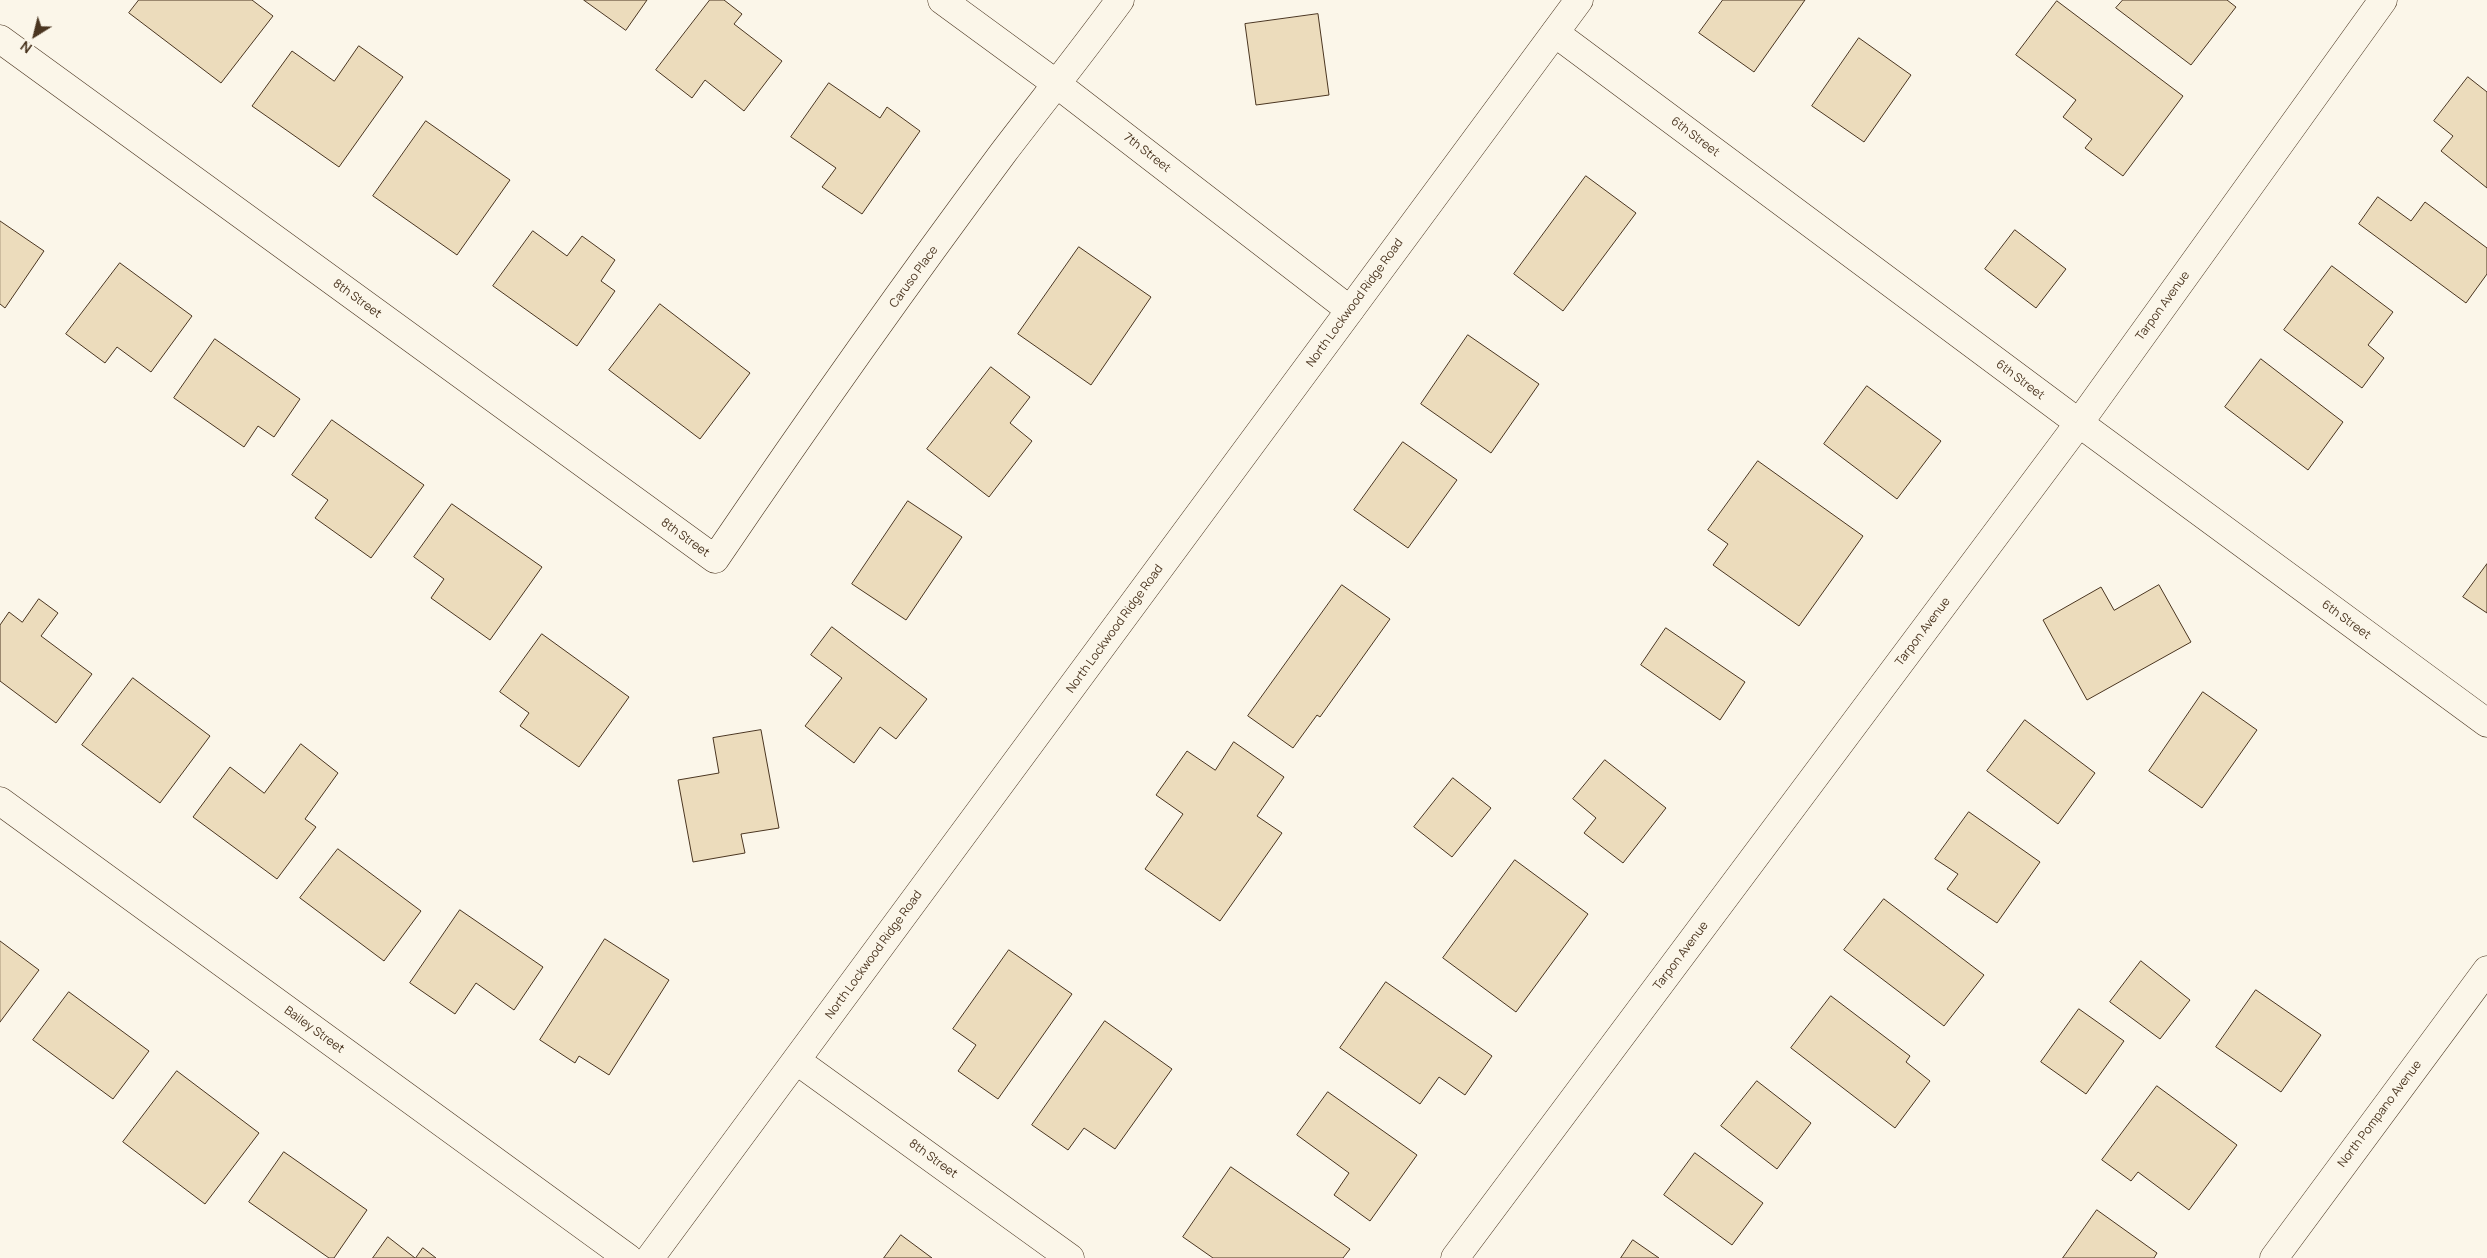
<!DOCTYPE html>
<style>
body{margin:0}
#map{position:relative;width:2487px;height:1258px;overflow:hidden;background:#fbf6e9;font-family:Manrope,sans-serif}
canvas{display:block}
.north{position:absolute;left:10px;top:10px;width:50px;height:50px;-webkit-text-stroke:4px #fbf6e9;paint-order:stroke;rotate:216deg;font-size:14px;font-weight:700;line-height:20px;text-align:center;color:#4a3520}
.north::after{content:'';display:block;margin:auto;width:18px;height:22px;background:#4a3520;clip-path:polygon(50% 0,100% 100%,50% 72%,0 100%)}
</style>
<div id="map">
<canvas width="2487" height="1258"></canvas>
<div class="north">N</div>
</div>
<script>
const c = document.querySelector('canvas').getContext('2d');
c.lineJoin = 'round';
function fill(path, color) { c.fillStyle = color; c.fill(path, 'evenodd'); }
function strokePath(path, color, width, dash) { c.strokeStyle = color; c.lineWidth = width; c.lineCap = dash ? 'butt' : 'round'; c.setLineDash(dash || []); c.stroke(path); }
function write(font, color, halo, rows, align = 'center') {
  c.font = font + ' Manrope,sans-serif'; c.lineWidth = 4; c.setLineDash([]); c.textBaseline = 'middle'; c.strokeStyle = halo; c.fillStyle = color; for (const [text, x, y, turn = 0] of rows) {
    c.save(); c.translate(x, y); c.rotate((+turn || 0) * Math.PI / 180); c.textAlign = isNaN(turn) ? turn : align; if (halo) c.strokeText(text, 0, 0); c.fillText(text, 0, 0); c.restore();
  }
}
const building = new Path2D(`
 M 139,0 L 252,0 L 273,16 L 221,83 L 129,13 Z
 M 584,0 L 647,0 L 626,30 Z
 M 710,0 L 724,0 L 742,14 L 734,24 L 782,61 L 744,111 L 705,80 L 692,98 L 656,70 Z
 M 1723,0 L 1805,0 L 1754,72 L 1699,33 Z
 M 2123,0 L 2227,0 L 2236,7 L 2191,65 L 2116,8 Z
 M 2057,1 L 2183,96 L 2123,176 L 2085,148 L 2092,139 L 2063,117 L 2076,100 L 2016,55 Z
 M 1318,14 L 1329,95 L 1256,105 L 1245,24 Z
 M 1859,38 L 1911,75 L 1864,142 L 1812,106 Z
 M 359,46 L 403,77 L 339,167 L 252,106 L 292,51 L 334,81 Z
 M 2468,77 L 2487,92 L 2487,188 L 2441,151 L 2453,136 L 2434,121 Z
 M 829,83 L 880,118 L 887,107 L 920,131 L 862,214 L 822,187 L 836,168 L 791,137 Z
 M 426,121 L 510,180 L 457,255 L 373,196 Z
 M 1586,176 L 1636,213 L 1563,311 L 1514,274 Z
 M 2378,197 L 2411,221 L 2425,202 L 2487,248 L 2487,274 L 2466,303 L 2359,224 Z
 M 0,221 L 44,251 L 5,308 L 0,304 Z
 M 2015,230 L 2066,269 L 2036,308 L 1985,269 Z
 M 533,231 L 567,256 L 582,236 L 615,260 L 601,281 L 615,291 L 577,346 L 493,286 Z
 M 1079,247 L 1151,297 L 1091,385 L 1018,334 Z
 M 120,263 L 192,316 L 151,372 L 117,347 L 105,363 L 66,334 Z
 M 2332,266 L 2393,312 L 2368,345 L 2384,358 L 2362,388 L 2284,330 Z
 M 660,304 L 750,373 L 700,439 L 609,370 Z
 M 1468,335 L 1539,384 L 1491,453 L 1421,404 Z
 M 215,339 L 300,399 L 274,437 L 258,426 L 244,447 L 174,398 Z
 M 2261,359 L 2343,422 L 2308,470 L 2225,407 Z
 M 991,367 L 1030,397 L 1010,423 L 1032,441 L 989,497 L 927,449 Z
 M 1867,386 L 1941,441 L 1897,499 L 1824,444 Z
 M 332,420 L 424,485 L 371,558 L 315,518 L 328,500 L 292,475 Z
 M 1403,442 L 1457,480 L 1408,548 L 1354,510 Z
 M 1758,461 L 1863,536 L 1799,626 L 1713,565 L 1728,544 L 1708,530 Z
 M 908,501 L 962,537 L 906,620 L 852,584 Z
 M 452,504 L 542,567 L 490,640 L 431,598 L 444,579 L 414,557 Z
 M 2487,564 L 2487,613 L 2463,597 Z
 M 1342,585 L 1390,619 L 1320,717 L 1317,715 L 1293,748 L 1248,716 Z
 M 2159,585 L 2191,642 L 2087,700 L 2043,620 L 2101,587 L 2114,610 Z
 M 39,599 L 58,613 L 41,636 L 92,674 L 56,723 L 0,681 L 0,625 L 9,612 L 22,622 Z
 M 832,627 L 927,699 L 896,739 L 880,727 L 854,763 L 805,726 L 842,678 L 811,655 Z
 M 1666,628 L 1745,682 L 1720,720 L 1641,665 Z
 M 542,634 L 629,697 L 579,767 L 520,726 L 529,713 L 500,692 Z
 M 133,678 L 210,736 L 160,803 L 82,745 Z
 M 2203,692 L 2257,730 L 2202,808 L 2149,771 Z
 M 2025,720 L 2095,773 L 2058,824 L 1987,771 Z
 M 761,730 L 779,828 L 741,834 L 745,853 L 693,862 L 678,780 L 719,773 L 713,738 Z
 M 1234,742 L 1284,777 L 1257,816 L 1282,833 L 1220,921 L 1145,869 L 1183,814 L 1156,795 L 1187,751 L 1215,770 Z
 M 301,744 L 338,773 L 305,819 L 316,827 L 277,879 L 193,817 L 230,767 L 264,793 Z
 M 1605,760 L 1666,808 L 1623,863 L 1584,833 L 1596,818 L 1573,799 Z
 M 1453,778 L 1491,808 L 1452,857 L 1414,827 Z
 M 1969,812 L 2040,862 L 1997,923 L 1947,889 L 1958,874 L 1935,859 Z
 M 338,849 L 421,911 L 384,961 L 300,898 Z
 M 1515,860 L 1588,914 L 1516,1012 L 1443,958 Z
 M 1884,899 L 1984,975 L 1944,1026 L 1844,950 Z
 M 460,910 L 543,967 L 514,1010 L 476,983 L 455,1014 L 410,983 Z
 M 605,939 L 669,980 L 609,1075 L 579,1056 L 575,1063 L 540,1040 Z
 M 0,941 L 39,970 L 0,1022 Z
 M 1009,950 L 1072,994 L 998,1099 L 958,1071 L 976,1045 L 953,1029 Z
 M 2141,961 L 2190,1000 L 2160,1039 L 2110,1002 Z
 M 1386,982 L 1492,1056 L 1465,1095 L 1439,1077 L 1420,1104 L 1340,1048 Z
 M 2256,990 L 2321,1035 L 2281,1092 L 2216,1047 Z
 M 69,992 L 149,1051 L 113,1099 L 33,1040 Z
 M 1831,996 L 1910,1056 L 1906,1062 L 1930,1081 L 1895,1128 L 1791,1048 Z
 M 2079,1009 L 2124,1041 L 2086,1094 L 2041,1062 Z
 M 1105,1021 L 1172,1069 L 1115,1149 L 1084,1128 L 1068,1150 L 1032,1125 Z
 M 177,1071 L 259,1133 L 205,1204 L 123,1142 Z
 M 1757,1081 L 1811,1123 L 1777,1169 L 1721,1126 Z
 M 2157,1086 L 2237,1145 L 2189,1210 L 2138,1172 L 2131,1181 L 2102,1160 Z
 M 1328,1092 L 1417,1155 L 1370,1221 L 1334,1195 L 1349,1173 L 1297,1135 Z
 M 284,1152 L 367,1210 L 334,1258 L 329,1258 L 249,1202 Z
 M 1695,1153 L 1763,1203 L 1732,1245 L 1664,1195 Z
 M 1231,1167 L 1350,1249 L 1343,1258 L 1213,1258 L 1183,1237 Z
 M 2097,1210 L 2157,1253 L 2154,1258 L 2063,1258 Z
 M 901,1235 L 932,1258 L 884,1258 Z
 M 388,1237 L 415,1258 L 373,1258 Z
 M 1633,1240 L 1659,1258 L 1621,1258 Z
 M 423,1248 L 436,1258 L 416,1258 Z`);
const minor = new Path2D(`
 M 942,0 L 1058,85 L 1350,310
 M 1555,33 L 2079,423 L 2487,723
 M 0,39 L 715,559 C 808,422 904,286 1003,153 C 1042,102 1082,52 1120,0
 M 0,801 L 628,1258
 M 1455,1258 L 2079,423 L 2383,0
 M 2274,1258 L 2487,970`);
const tertiary = new Path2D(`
 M 797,1061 L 1070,1258
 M 650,1258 L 1579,0`);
const streetNames = [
 ["6th Street",1695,137,37],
 ["7th Street",1147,153,38],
 ["Caruso Place",914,277,-54],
 ["8th Street",357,299,36],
 ["North Lockwood Ridge Road",1355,303,-54],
 ["Tarpon Avenue",2163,306,-54],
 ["6th Street",2020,380,37],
 ["8th Street",685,538,36],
 ["6th Street",2346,620,36],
 ["North Lockwood Ridge Road",1115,629,-54],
 ["Tarpon Avenue",1923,632,-53],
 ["North Lockwood Ridge Road",874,955,-54],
 ["Tarpon Avenue",1681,956,-53],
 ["Bailey Street",314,1030,36],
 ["North Pompano Avenue",2380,1114,-53],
 ["8th Street",933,1159,36]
];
fill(building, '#ecdcbc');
strokePath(building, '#4a3520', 1);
strokePath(minor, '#4a3520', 29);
strokePath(tertiary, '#4a3520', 29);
strokePath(minor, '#fbf6e9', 28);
strokePath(tertiary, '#fbf6e9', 28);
write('12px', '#4a3520', '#fbf6e9', streetNames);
</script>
